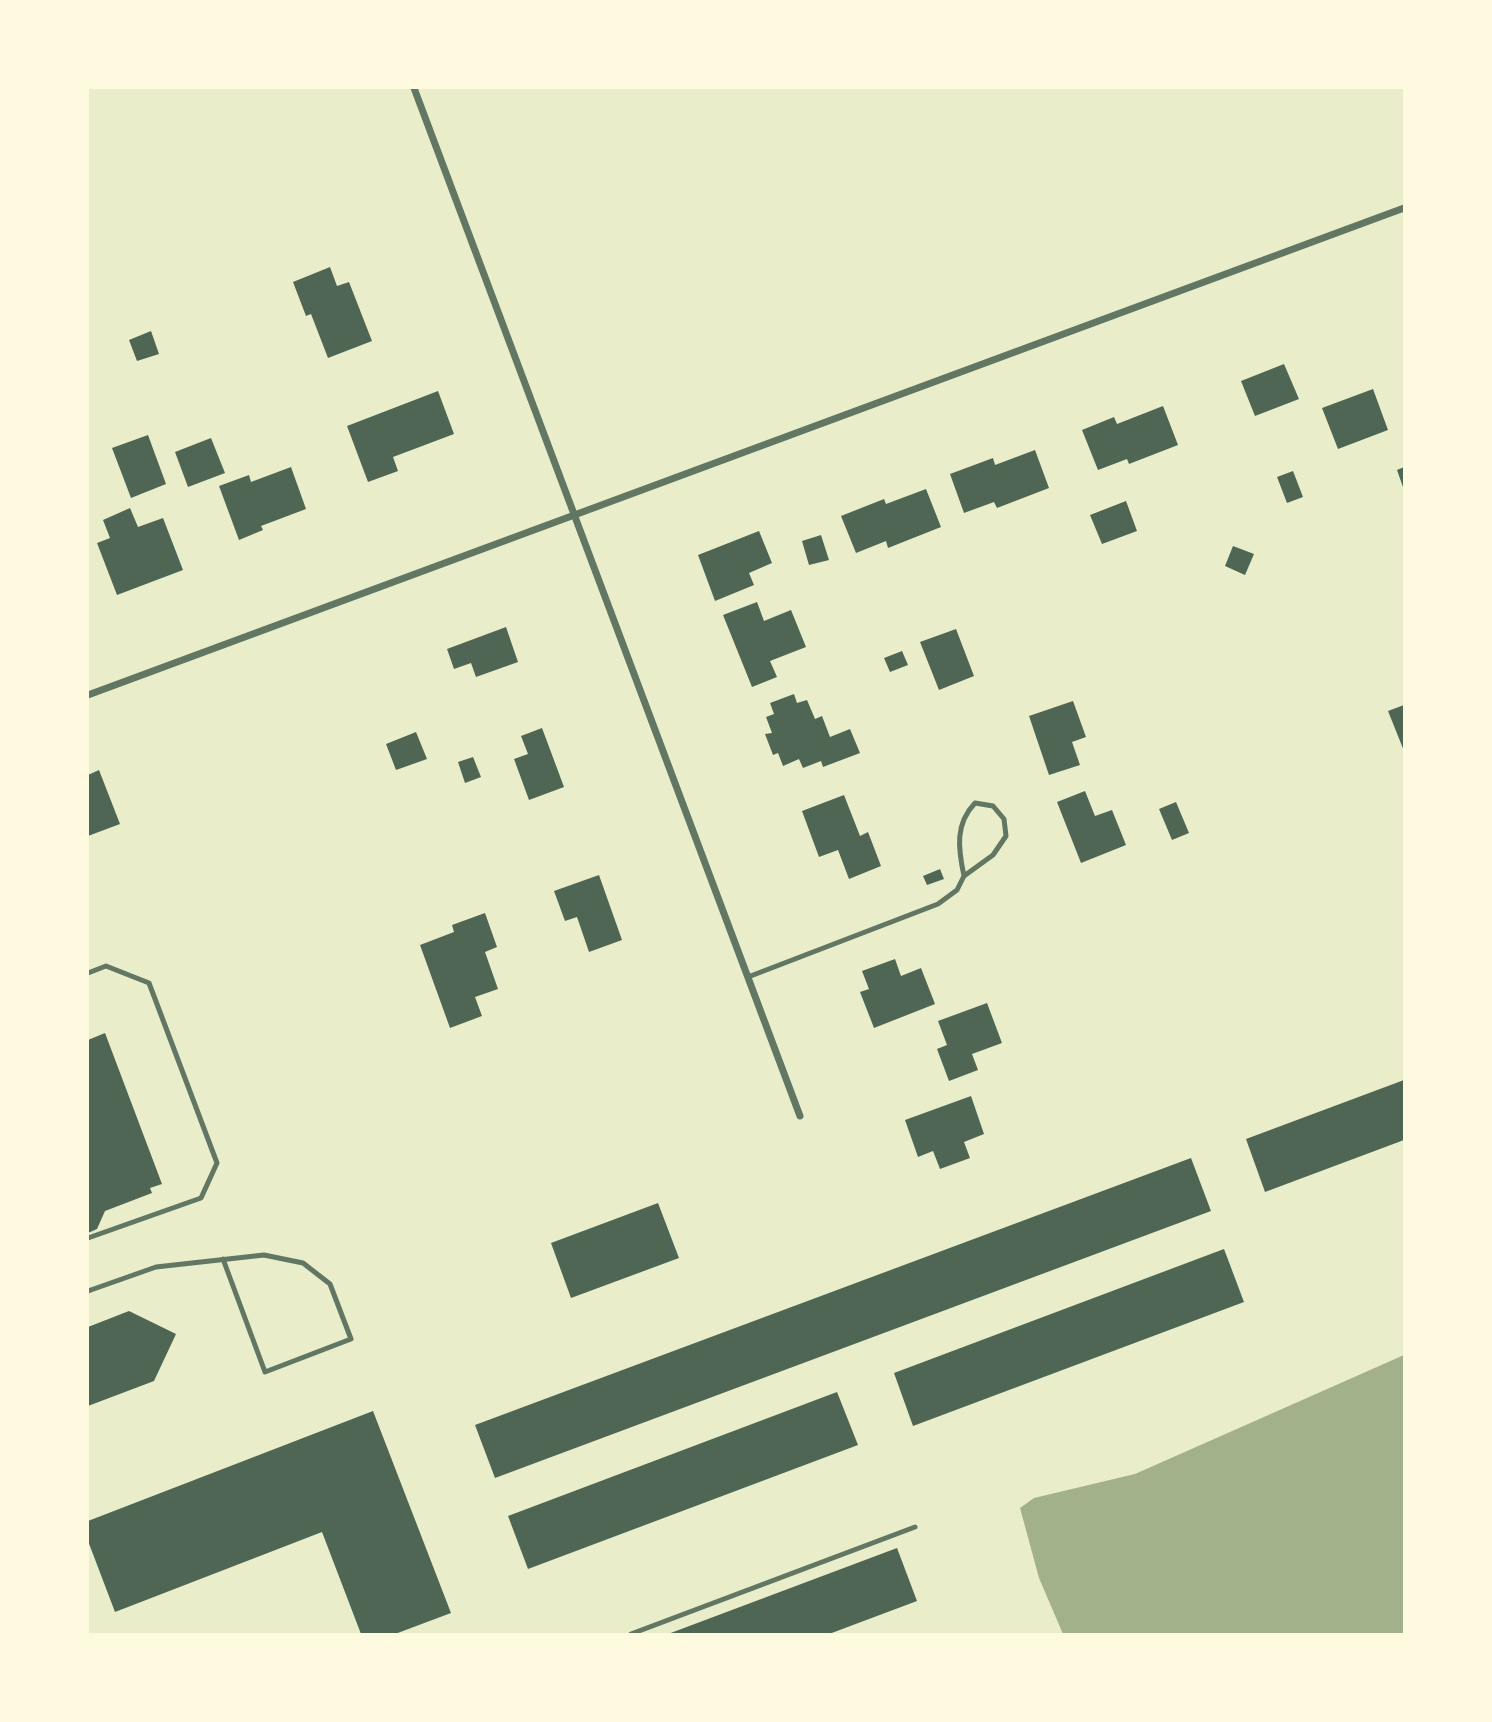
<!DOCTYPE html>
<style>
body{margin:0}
#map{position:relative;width:1492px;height:1722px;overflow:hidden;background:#e9edc9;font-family:"Open Sans",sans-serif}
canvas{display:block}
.frame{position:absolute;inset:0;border:89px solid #fefae0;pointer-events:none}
</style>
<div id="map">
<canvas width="1492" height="1722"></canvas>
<div class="frame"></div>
</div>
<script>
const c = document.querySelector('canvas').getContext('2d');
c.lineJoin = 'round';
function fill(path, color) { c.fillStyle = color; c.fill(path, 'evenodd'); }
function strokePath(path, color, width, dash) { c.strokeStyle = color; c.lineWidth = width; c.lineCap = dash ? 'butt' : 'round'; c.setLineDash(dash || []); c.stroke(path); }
const water = new Path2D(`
 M 1404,1355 L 1404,1634 L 1063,1634 L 1039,1578 L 1020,1508 L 1034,1498 L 1135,1474 Z`);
const building = new Path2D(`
 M 330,267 L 337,286 L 349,282 L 372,341 L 328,358 L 311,314 L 306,316 L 293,282 Z
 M 151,331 L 159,354 L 137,361 L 129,340 Z
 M 1284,364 L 1299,399 L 1255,416 L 1241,381 Z
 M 1373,389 L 1388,430 L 1338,449 L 1322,408 Z
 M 438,391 L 454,434 L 393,457 L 398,471 L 368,482 L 347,426 Z
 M 1163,406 L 1178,445 L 1129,464 L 1127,459 L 1098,470 L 1082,430 L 1114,417 L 1117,424 Z
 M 148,435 L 166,484 L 131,498 L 112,448 Z
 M 211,438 L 225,473 L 188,487 L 175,452 Z
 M 1035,450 L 1049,488 L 997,508 L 994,502 L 964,513 L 950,474 L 993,458 L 995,465 Z
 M 291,467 L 306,509 L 261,526 L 263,530 L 239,540 L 219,486 L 249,475 L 251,482 Z
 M 1404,467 L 1404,490 L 1397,470 Z
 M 1293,471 L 1303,497 L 1287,503 L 1277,477 Z
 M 926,489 L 941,527 L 888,548 L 886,541 L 856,553 L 841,516 L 884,499 L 886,504 Z
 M 1126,501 L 1137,531 L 1102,544 L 1090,515 Z
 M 130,508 L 138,527 L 163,518 L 183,570 L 117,595 L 97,543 L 110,538 L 103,520 Z
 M 759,531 L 772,563 L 749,573 L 754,585 L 715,601 L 698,555 Z
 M 821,535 L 829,560 L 809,565 L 802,541 Z
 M 1233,546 L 1254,554 L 1245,575 L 1225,566 Z
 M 757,602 L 764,621 L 791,610 L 806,647 L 770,661 L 777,677 L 752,687 L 723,615 Z
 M 506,627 L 518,662 L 476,677 L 471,663 L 454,669 L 447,649 Z
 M 956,629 L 974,676 L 939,690 L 920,642 Z
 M 902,651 L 908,665 L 890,672 L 884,658 Z
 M 794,694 L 797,703 L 807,700 L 815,719 L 822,716 L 830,737 L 850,729 L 860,753 L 823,767 L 821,761 L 803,768 L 799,759 L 783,766 L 778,753 L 773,755 L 765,734 L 772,733 L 766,717 L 774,714 L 770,703 Z
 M 1073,701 L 1086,737 L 1072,742 L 1080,765 L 1049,775 L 1029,716 Z
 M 1404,705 L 1404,751 L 1388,711 Z
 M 542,728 L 564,787 L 529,800 L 514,759 L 528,754 L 521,736 Z
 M 416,732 L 427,759 L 396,770 L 386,744 Z
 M 473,757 L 481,777 L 465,783 L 458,762 Z
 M 99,770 L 120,824 L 88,836 L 88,775 Z
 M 1085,791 L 1095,816 L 1112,810 L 1126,845 L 1081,863 L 1057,802 Z
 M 844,795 L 860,836 L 868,832 L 881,866 L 849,879 L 838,850 L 819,857 L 802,811 Z
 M 1176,802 L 1189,833 L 1172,840 L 1159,809 Z
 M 940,869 L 944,879 L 927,885 L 923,876 Z
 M 599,875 L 622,940 L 589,952 L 577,917 L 565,921 L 554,891 Z
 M 485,913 L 497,947 L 485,952 L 498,989 L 475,997 L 482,1016 L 450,1028 L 420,945 L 454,932 L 452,925 Z
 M 895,959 L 901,976 L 921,968 L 935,1004 L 874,1028 L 860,992 L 869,989 L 862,971 Z
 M 987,1003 L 1002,1043 L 972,1054 L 978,1070 L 949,1081 L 937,1049 L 947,1045 L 938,1021 Z
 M 105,1033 L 162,1184 L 150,1188 L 152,1193 L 105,1211 L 97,1229 L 88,1233 L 88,1040 Z
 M 1404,1080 L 1404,1140 L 1265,1192 L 1246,1139 Z
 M 971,1096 L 984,1134 L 964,1142 L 970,1158 L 940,1169 L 933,1151 L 918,1157 L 905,1120 Z
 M 1191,1158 L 1211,1211 L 495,1478 L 475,1425 Z
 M 658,1203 L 679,1258 L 571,1298 L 551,1243 Z
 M 1224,1249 L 1244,1302 L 913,1426 L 894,1373 Z
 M 129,1311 L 176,1334 L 154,1381 L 88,1406 L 88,1327 Z
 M 837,1392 L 858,1445 L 528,1569 L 508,1516 Z
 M 373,1411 L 451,1613 L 395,1634 L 361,1634 L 322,1532 L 115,1612 L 88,1541 L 88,1521 Z
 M 897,1548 L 917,1601 L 829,1634 L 668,1634 Z`);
const service = new Path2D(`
 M 88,973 L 106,966 L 149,983 L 217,1163 L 201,1198 L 88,1238
 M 748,977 L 938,904 L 957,890 L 964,876 L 993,855 L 1006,836 L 1004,819 L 993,806 L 975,803 C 955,824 958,848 964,876
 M 88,1291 L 156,1267 L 264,1255 L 303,1263 L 330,1284 L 351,1339 L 265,1372 L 223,1259
 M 631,1634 L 915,1527`);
const minor = new Path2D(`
 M 414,88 L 800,1116
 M 88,695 L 1404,208`);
fill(water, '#a3b18a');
fill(building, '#4f6655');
strokePath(service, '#617663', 5);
strokePath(minor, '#617663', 7);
</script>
